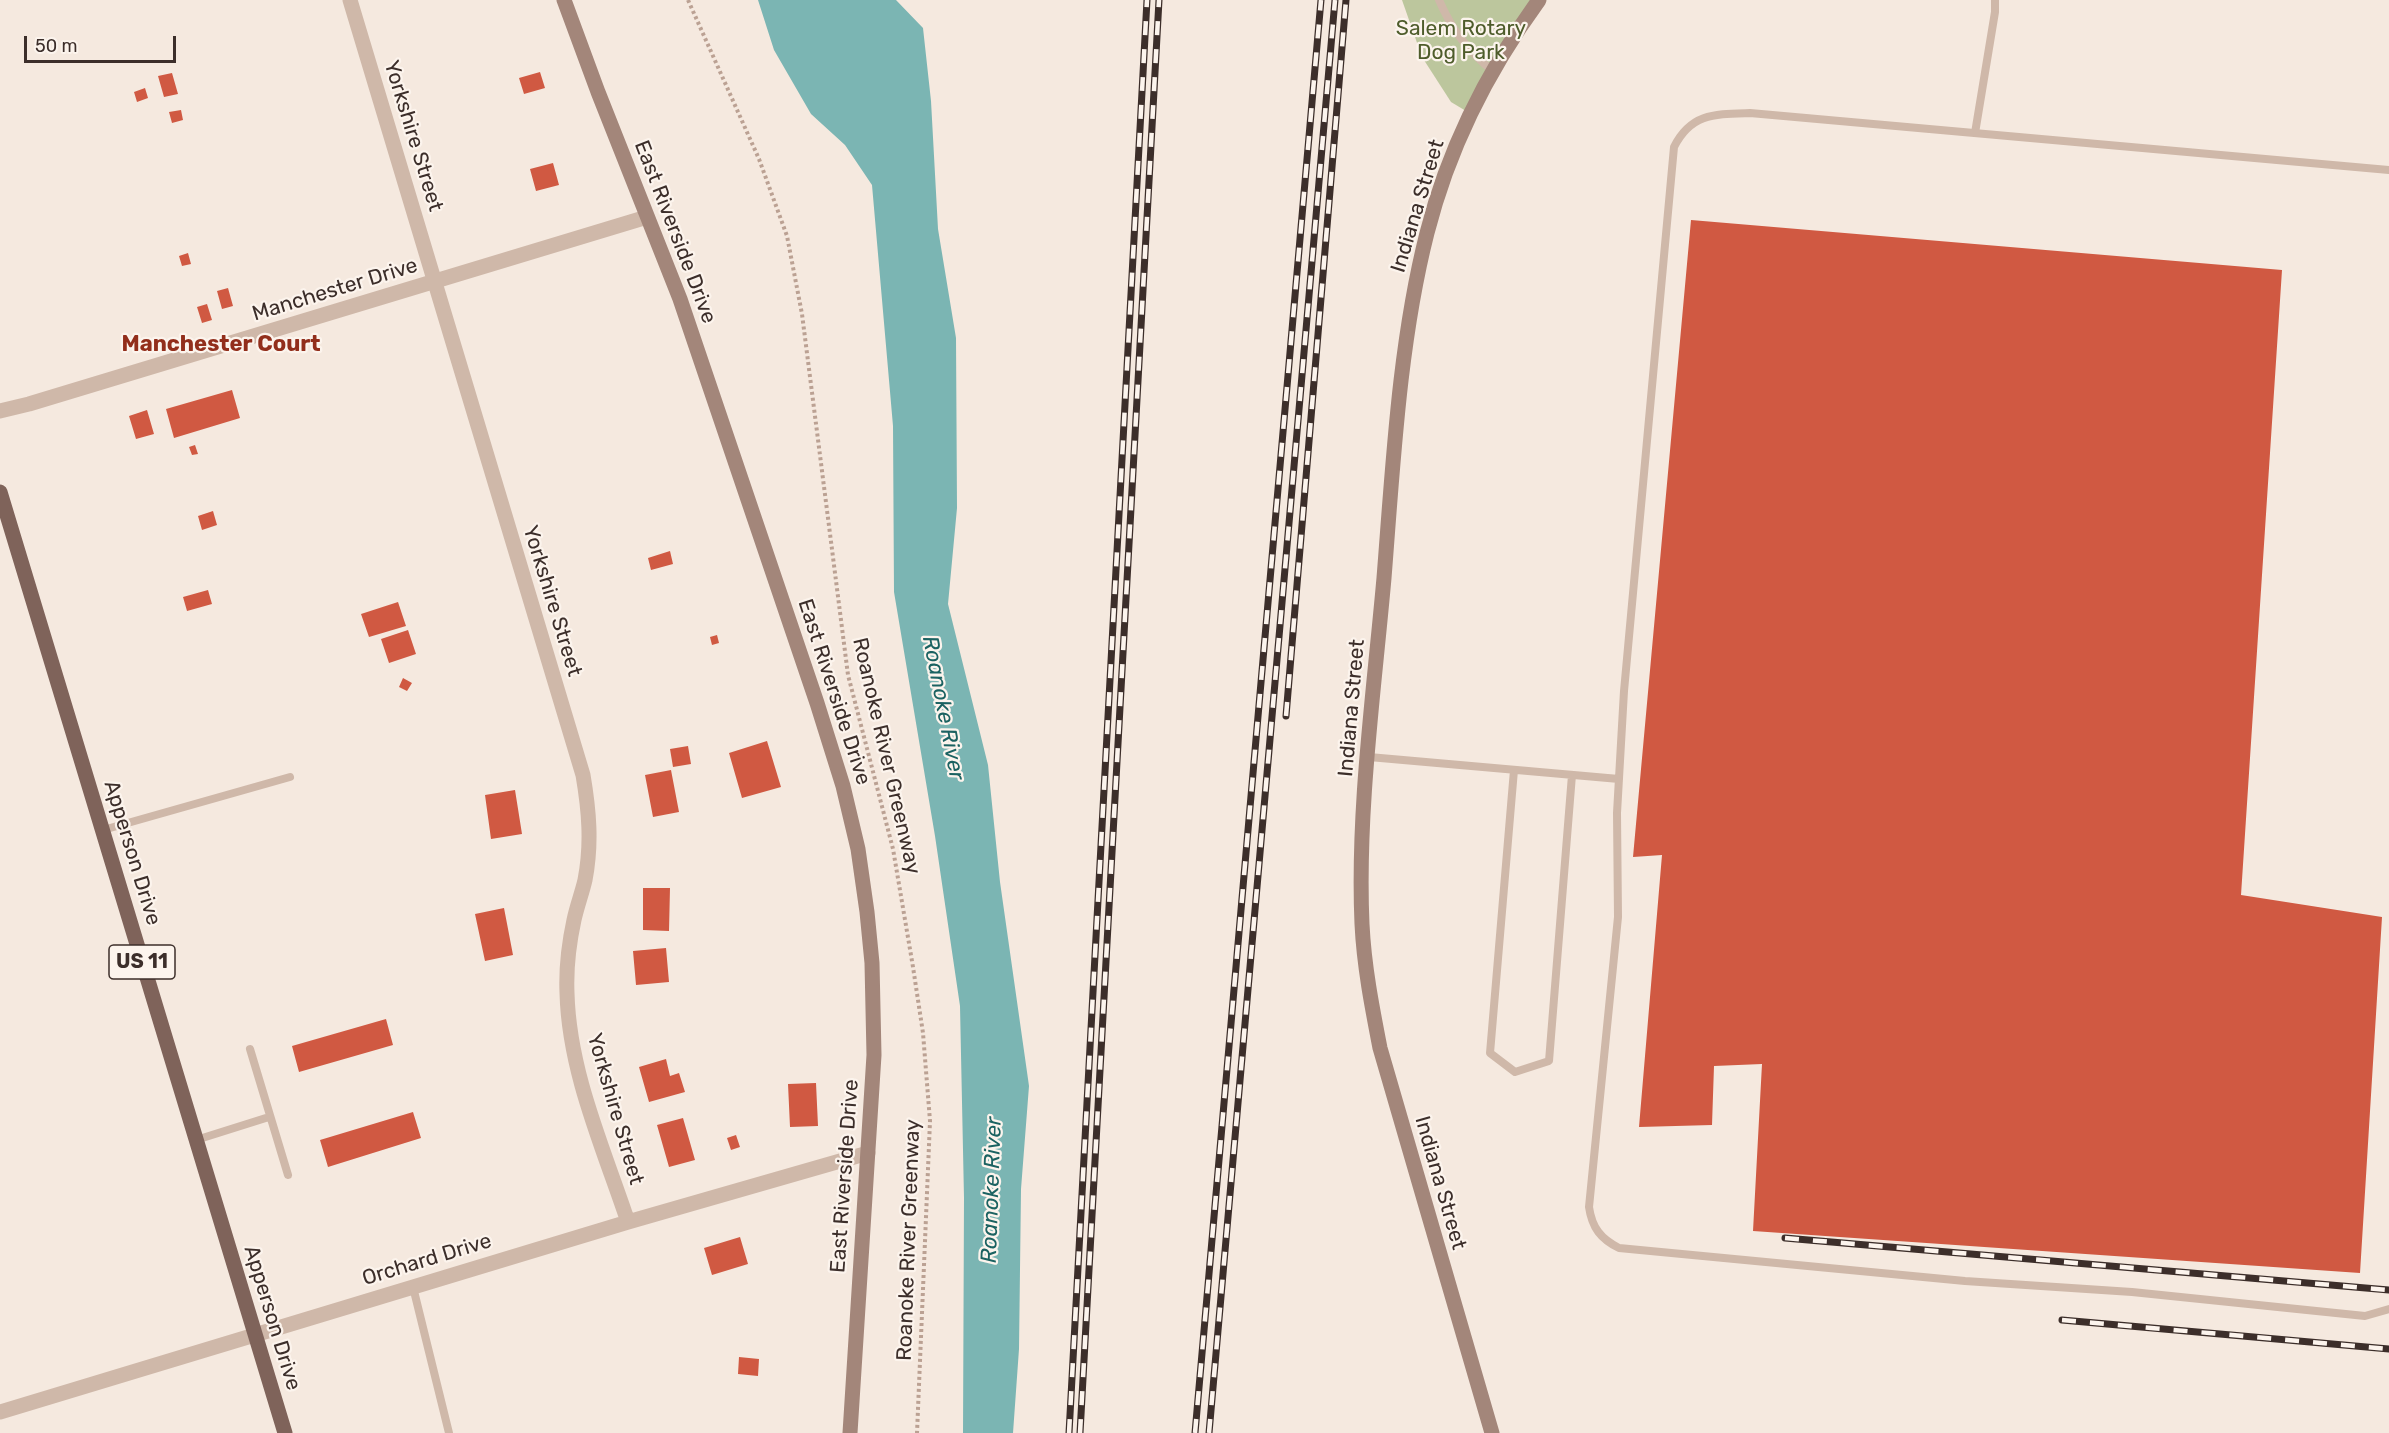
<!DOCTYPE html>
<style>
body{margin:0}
#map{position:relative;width:2389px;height:1433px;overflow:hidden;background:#f5e9df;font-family:Rubik,sans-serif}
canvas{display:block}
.scale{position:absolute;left:24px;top:36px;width:152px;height:27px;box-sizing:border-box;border:3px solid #3c2e2a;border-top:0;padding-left:8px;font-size:18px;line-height:21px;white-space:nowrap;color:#3c2e2a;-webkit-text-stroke:4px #fcf4ed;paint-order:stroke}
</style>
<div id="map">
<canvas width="2389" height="1433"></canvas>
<div class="scale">50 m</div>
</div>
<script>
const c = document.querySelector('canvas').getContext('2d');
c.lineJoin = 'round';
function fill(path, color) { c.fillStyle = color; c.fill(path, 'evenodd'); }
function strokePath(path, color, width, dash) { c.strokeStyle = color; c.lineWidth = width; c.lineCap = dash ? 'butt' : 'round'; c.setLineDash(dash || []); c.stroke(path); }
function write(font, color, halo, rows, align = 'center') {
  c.font = font + ' Rubik,sans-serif'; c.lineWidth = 4.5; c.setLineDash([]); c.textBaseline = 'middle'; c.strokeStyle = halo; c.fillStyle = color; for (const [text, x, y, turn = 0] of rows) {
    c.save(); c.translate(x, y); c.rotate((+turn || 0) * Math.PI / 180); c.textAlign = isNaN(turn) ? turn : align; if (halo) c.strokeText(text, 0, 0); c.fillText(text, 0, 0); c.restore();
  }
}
const green = new Path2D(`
 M 1402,0 L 1539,0 L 1471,114 L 1451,102 L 1422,57 Z`);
const water = new Path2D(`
 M 758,0 L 896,0 L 923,28 L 931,101 L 938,229 L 956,338 L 957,508 L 948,604 L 988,765 L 1000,882 L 1029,1086 L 1021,1189 L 1019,1349 L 1013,1433 L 963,1433 L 964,1198 L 960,1006 L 935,836 L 894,592 L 893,426 L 872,185 L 845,145 L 811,114 L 774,50 Z`);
const building = new Path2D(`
 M 540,72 L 545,88 L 524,94 L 519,78 Z
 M 172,73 L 178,94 L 164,97 L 158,76 Z
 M 145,88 L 148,98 L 137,102 L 134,92 Z
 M 181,110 L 183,120 L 172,123 L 169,112 Z
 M 553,163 L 559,185 L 536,191 L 530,169 Z
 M 1691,220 L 2282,270 L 2241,895 L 2382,917 L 2360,1273 L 1753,1231 L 1762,1064 L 1714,1066 L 1712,1125 L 1639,1127 L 1662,855 L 1633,857 Z
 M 188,253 L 191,264 L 182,266 L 179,256 Z
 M 228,288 L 233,306 L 222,309 L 217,291 Z
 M 207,304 L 212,320 L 202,323 L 197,307 Z
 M 232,390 L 240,418 L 174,438 L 166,409 Z
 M 147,410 L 154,434 L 136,439 L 129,416 Z
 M 195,445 L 198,454 L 192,455 L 189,447 Z
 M 213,511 L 217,525 L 202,530 L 198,516 Z
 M 670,551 L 673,564 L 651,570 L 648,558 Z
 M 208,590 L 212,604 L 187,611 L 183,597 Z
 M 398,602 L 406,626 L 369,637 L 361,614 Z
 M 408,630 L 416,654 L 389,663 L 381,639 Z
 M 717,635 L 719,643 L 712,645 L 710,637 Z
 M 403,678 L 412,683 L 407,691 L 399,687 Z
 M 767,741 L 781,787 L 742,798 L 729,753 Z
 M 688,746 L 691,764 L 673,767 L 670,749 Z
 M 671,770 L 679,812 L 653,817 L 645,775 Z
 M 515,790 L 522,834 L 491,839 L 485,795 Z
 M 643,888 L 670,888 L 669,931 L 643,930 Z
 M 504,908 L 513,955 L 485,961 L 475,914 Z
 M 666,948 L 669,982 L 636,985 L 633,951 Z
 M 386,1019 L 393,1045 L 299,1072 L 292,1046 Z
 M 666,1059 L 670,1076 L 679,1073 L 685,1092 L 649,1102 L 639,1067 Z
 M 816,1083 L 818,1126 L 790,1127 L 788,1084 Z
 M 413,1112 L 421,1138 L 328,1167 L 320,1140 Z
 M 683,1118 L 695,1160 L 669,1167 L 657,1125 Z
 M 736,1135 L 740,1147 L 731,1150 L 727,1138 Z
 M 740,1237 L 748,1264 L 712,1275 L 704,1248 Z
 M 739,1357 L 759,1359 L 758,1376 L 738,1374 Z`);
const path = new Path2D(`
 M 688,0 L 759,159 L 787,236 L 802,314 L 848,675 L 893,849 L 913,967 L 923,1033 L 930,1121 L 917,1433`);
const lane = new Path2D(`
 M 1439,0 C 1451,28 1468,52 1493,71
 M 1975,133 L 1995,12 L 1995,0
 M 2389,170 L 1750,113 C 1715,114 1691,113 1674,147 L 1624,691 L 1617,813 L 1618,917 L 1589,1207 C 1592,1228 1601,1239 1619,1248 L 1965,1281 L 2132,1292 L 2365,1316 L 2389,1309
 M 1369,757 L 1619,779
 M 1514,770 L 1490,1053 L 1515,1072 L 1549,1061 L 1572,775
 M 103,830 L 290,777
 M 250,1049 L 288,1175
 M 196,1140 L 269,1117
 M 413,1287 L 449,1433`);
const street = new Path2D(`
 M 350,0 L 583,775 C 589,810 592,844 585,880 C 582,893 577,906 574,920 C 569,943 566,969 567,993 C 569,1072 603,1147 628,1222
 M 0,411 L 29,404 L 647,217
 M 0,1412 L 628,1222 L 868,1153`);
const secondary = new Path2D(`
 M 564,0 L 598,92 L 680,299 L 817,703 L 843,786 L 858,849 L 867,912 L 872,963 L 874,1055 L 850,1433
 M 1492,1433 L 1380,1048 C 1372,1007 1364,966 1362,924 C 1357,812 1374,691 1384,578 C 1393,465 1399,343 1427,233 C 1448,150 1488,70 1539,0`);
const primary = new Path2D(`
 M 0,492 L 285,1433`);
const rail = new Path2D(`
 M 1286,716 L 1346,0
 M 1785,1238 L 2389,1290
 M 2062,1320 L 2389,1349
 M 1069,1433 L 1147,0
 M 1080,1433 L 1159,0
 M 1195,1433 L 1321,0
 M 1209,1433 L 1335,0`);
const shields = [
 [142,962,66]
];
const shieldNames = [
 ["US 11",142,962]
];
const parkNames = [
 ["Salem Rotary",1461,29],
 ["Dog Park",1461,53]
];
const streetNames = [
 ["Yorkshire Street",413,136,73],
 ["Indiana Street",1418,206,-73],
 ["East Riverside Drive",675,232,69],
 ["Manchester Drive",335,290,-17],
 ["Yorkshire Street",552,601,73],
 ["East Riverside Drive",834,692,72],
 ["Indiana Street",1352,708,-85],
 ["Roanoke River Greenway",886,756,77],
 ["Apperson Drive",132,853,73],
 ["Yorkshire Street",615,1109,74],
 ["East Riverside Drive",845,1176,-86],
 ["Indiana Street",1440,1183,74],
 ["Roanoke River Greenway",909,1240,-88],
 ["Orchard Drive",427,1260,-17],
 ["Apperson Drive",272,1318,73]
];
const neighbourhoodNames = [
 ["Manchester Court",221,345]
];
const waterNames = [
 ["Roanoke River",943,708,79],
 ["Roanoke River",992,1190,-88]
];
fill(green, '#bcc69d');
fill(water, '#7bb5b3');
fill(building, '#d05942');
strokePath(path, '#bba193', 4, [3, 3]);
strokePath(lane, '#cfb8a9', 8);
strokePath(street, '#cfb8a9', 15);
strokePath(secondary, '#a3867a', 15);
strokePath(primary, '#7f635a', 15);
strokePath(rail, '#3c2e2a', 7);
strokePath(rail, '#fcf4ed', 4.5, [14]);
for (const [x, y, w] of shields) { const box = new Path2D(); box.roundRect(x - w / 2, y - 17, w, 34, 4.5); c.fillStyle = '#fcf4ed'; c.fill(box); strokePath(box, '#3c2e2a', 1.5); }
write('bold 20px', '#3c2e2a', null, shieldNames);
write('21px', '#4e5c2b', '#fcf4ed', parkNames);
write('21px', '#3c2e2a', '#fcf4ed', streetNames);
write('bold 22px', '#922e1b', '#fcf4ed', neighbourhoodNames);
write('italic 22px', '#1b6261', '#fcf4ed', waterNames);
</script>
